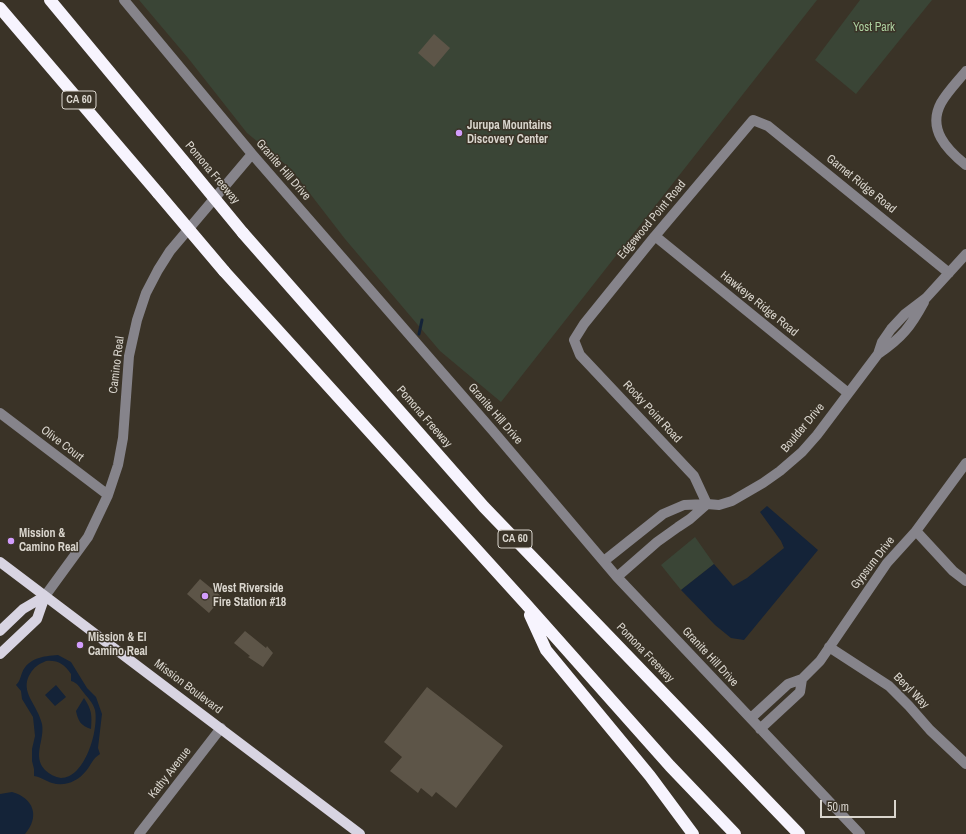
<!DOCTYPE html>
<style>
body{margin:0}
#map{position:relative;width:966px;height:834px;overflow:hidden;background:#3a3327;font-family:"Archivo Narrow",sans-serif}
canvas{display:block}
.scale{position:absolute;left:820px;top:800px;width:76px;height:18px;box-sizing:border-box;border:2px solid #d9d5cd;border-top:0;padding-left:5px;font-size:12px;line-height:14px;white-space:nowrap;color:#d9d5cd;-webkit-text-stroke:3px #3a3327;paint-order:stroke}
</style>
<div id="map">
<canvas width="966" height="834"></canvas>
<div class="scale">50 m</div>
</div>
<script>
const c = document.querySelector('canvas').getContext('2d');
c.lineJoin = 'round';
function fill(path, color) { c.fillStyle = color; c.fill(path, 'evenodd'); }
function strokePath(path, color, width, dash) { c.strokeStyle = color; c.lineWidth = width; c.lineCap = dash ? 'butt' : 'round'; c.setLineDash(dash || []); c.stroke(path); }
function write(font, color, halo, rows, align = 'center') {
  c.font = font + ' "Archivo Narrow",sans-serif'; c.lineWidth = 3; c.setLineDash([]); c.textBaseline = 'middle'; c.strokeStyle = halo; c.fillStyle = color; for (const [text, x, y, turn = 0] of rows) {
    c.save(); c.translate(x, y); c.rotate((+turn || 0) * Math.PI / 180); c.textAlign = isNaN(turn) ? turn : align; if (halo) c.strokeText(text, 0, 0); c.fillText(text, 0, 0); c.restore();
  }
}
const green = new Path2D(`
 M 139,0 L 817,0 L 501,402 L 440,351 L 345,239 L 291,169 L 247,133 L 188,58 Z
 M 860,0 L 932,0 L 856,94 L 815,60 Z
 M 695,537 L 714,564 L 681,590 L 661,565 Z`);
const water = new Path2D(`
 M 767,506 L 818,550 L 744,640 L 731,638 L 715,625 L 681,590 L 714,564 L 733,586 L 747,578 L 784,548 L 781,541 L 760,512 Z
 M 58,655 L 71,662 L 87,688 L 96,697 L 102,714 L 98,748 L 100,754 C 92,759 92,764 86,771 C 78,781 65,787 52,783 C 46,781 41,777 34,776 L 34,769 L 32,761 L 32,749 L 35,736 L 33,717 L 22,699 L 21,691 L 16,685 C 20,681 20,678 22,673 C 28,658 43,656 58,655 ZM 46,661 C 58,660 64,664 71,674 L 71,681 C 78,683 79,687 84,693 C 88,698 93,703 95,710 C 99,730 85,778 61,778 C 55,777 49,774 45,770 C 32,756 45,740 42,724 C 38,705 19,692 30,674 C 34,667 39,664 46,661 Z
 M 56,685 L 66,697 L 55,706 L 45,695 Z
 M 84,698 C 92,710 92,715 91,729 C 81,726 78,721 76,711 Z
 M 12,792 C 34,798 40,817 25,834 L 0,834 L 0,794 Z`);
const stream = new Path2D(`
 M 419,334 L 422,320`);
const building = new Path2D(`
 M 434,34 L 450,48 L 434,67 L 418,53 Z
 M 200,579 L 222,597 L 209,613 L 187,594 Z
 M 245,631 L 266,648 L 267,646 L 273,653 L 263,667 L 248,657 L 250,656 L 234,643 Z
 M 427,687 L 503,746 L 456,808 L 436,792 L 432,797 L 421,788 L 418,793 L 390,771 L 402,757 L 384,742 Z`);
const minor = new Path2D(`
 M 124,0 L 252,154 L 493,431 L 617,577 L 860,834
 M 966,71 C 958,81 947,92 941,103 C 927,129 947,150 966,165
 M 655,236 L 848,393
 M 878,354 C 902,338 911,326 924,302
 M 0,413 L 108,495
 M 707,504 L 694,476 L 580,355 L 574,340 L 584,324 L 655,236 L 753,120 L 768,126 L 949,273
 M 916,531 L 953,571 L 966,581
 M 604,561 L 663,514 L 684,505 L 707,504 L 719,505 L 732,501 L 763,483 L 780,471 L 802,452 L 817,435 L 878,354 L 882,342 L 891,329 L 905,314 L 926,298 L 966,254
 M 617,577 L 657,542 L 678,527 L 690,519 L 707,504
 M 45,596 L 88,537 L 108,495 L 118,465 L 123,438 L 129,356 L 137,320 L 146,293 L 158,270 L 170,251 L 252,154
 M 829,647 L 889,686 L 909,706 L 930,730 L 966,764
 M 751,718 L 788,684 L 802,679 L 820,661 L 887,563 L 916,531 L 966,463
 M 760,729 L 800,692 L 802,679
 M 139,834 L 221,728`);
const major = new Path2D(`
 M 0,562 L 360,834
 M 0,631 L 23,609 L 45,596
 M 0,654 L 37,619 L 45,596`);
const highway = new Path2D(`
 M 50,0 L 187,165
 M 0,8 L 158,193
 M 243,233 L 484,507 L 799,834
 M 224,271 L 525,603 L 670,766 L 735,834
 M 530,615 L 546,650 L 650,776 L 693,834`);
const highwayBridge = new Path2D(`
 M 187,165 L 243,233
 M 158,193 L 224,271`);
const markers = [
 [459,133,4,"#d29dfd"],
 [11,541,4,"#d29dfd"],
 [205,596,4,"#d29dfd"],
 [80,645,4,"#d29dfd"]
];
const shields = [
 [79,100,34],
 [515,539,34]
];
const shieldNames = [
 ["CA 60",79,100],
 ["CA 60",515,539]
];
const parkNames = [
 ["Yost Park",874,28]
];
const poiNames = [
 ["Jurupa Mountains",467,126],
 ["Discovery Center",467,140],
 ["Mission &",19,534],
 ["Camino Real",19,548],
 ["West Riverside",213,589],
 ["Fire Station #18",213,603],
 ["Mission & El",88,638],
 ["Camino Real",88,652]
];
const streetNames = [
 ["Granite Hill Drive",283,170,49],
 ["Pomona Freeway",212,173,50],
 ["Garnet Ridge Road",861,184,39],
 ["Edgewood Point Road",652,220,-50],
 ["Hawkeye Ridge Road",759,304,39],
 ["Camino Real",117,365,-83],
 ["Rocky Point Road",652,412,47],
 ["Granite Hill Drive",495,414,49],
 ["Pomona Freeway",424,417,49],
 ["Boulder Drive",803,428,-50],
 ["Olive Court",62,444,37],
 ["Gypsum Drive",873,563,-52],
 ["Pomona Freeway",645,653,46],
 ["Granite Hill Drive",710,657,47],
 ["Mission Boulevard",188,687,37],
 ["Beryl Way",911,691,45],
 ["Kathy Avenue",170,773,-52]
];
fill(green, '#3a4536');
fill(water, '#142338');
strokePath(stream, '#142338', 3);
fill(building, '#5d5548');
strokePath(minor, '#86848b', 10);
strokePath(major, '#d8d4e2', 10);
strokePath(highway, '#f7f4fe', 12);
strokePath(highwayBridge, '#f7f4fe', 12);
for (const [x, y, r, color] of markers) { const dot = new Path2D(); dot.arc(x, y, r, 0, 2 * Math.PI); c.fillStyle = color; c.fill(dot); strokePath(dot, '#3a3327', 1.5); }
for (const [x, y, w] of shields) { const box = new Path2D(); box.roundRect(x - w / 2, y - 9, w, 18, 3); c.fillStyle = '#3a3327'; c.fill(box); strokePath(box, '#d9d5cd', 1); }
write('bold 11px', '#d9d5cd', null, shieldNames);
write('12px', '#add1a1', '#3a3327', parkNames);
write('bold 12px', '#d9d5cd', '#3a3327', poiNames, 'left');
write('12px', '#d9d5cd', '#3a3327', streetNames);
</script>
